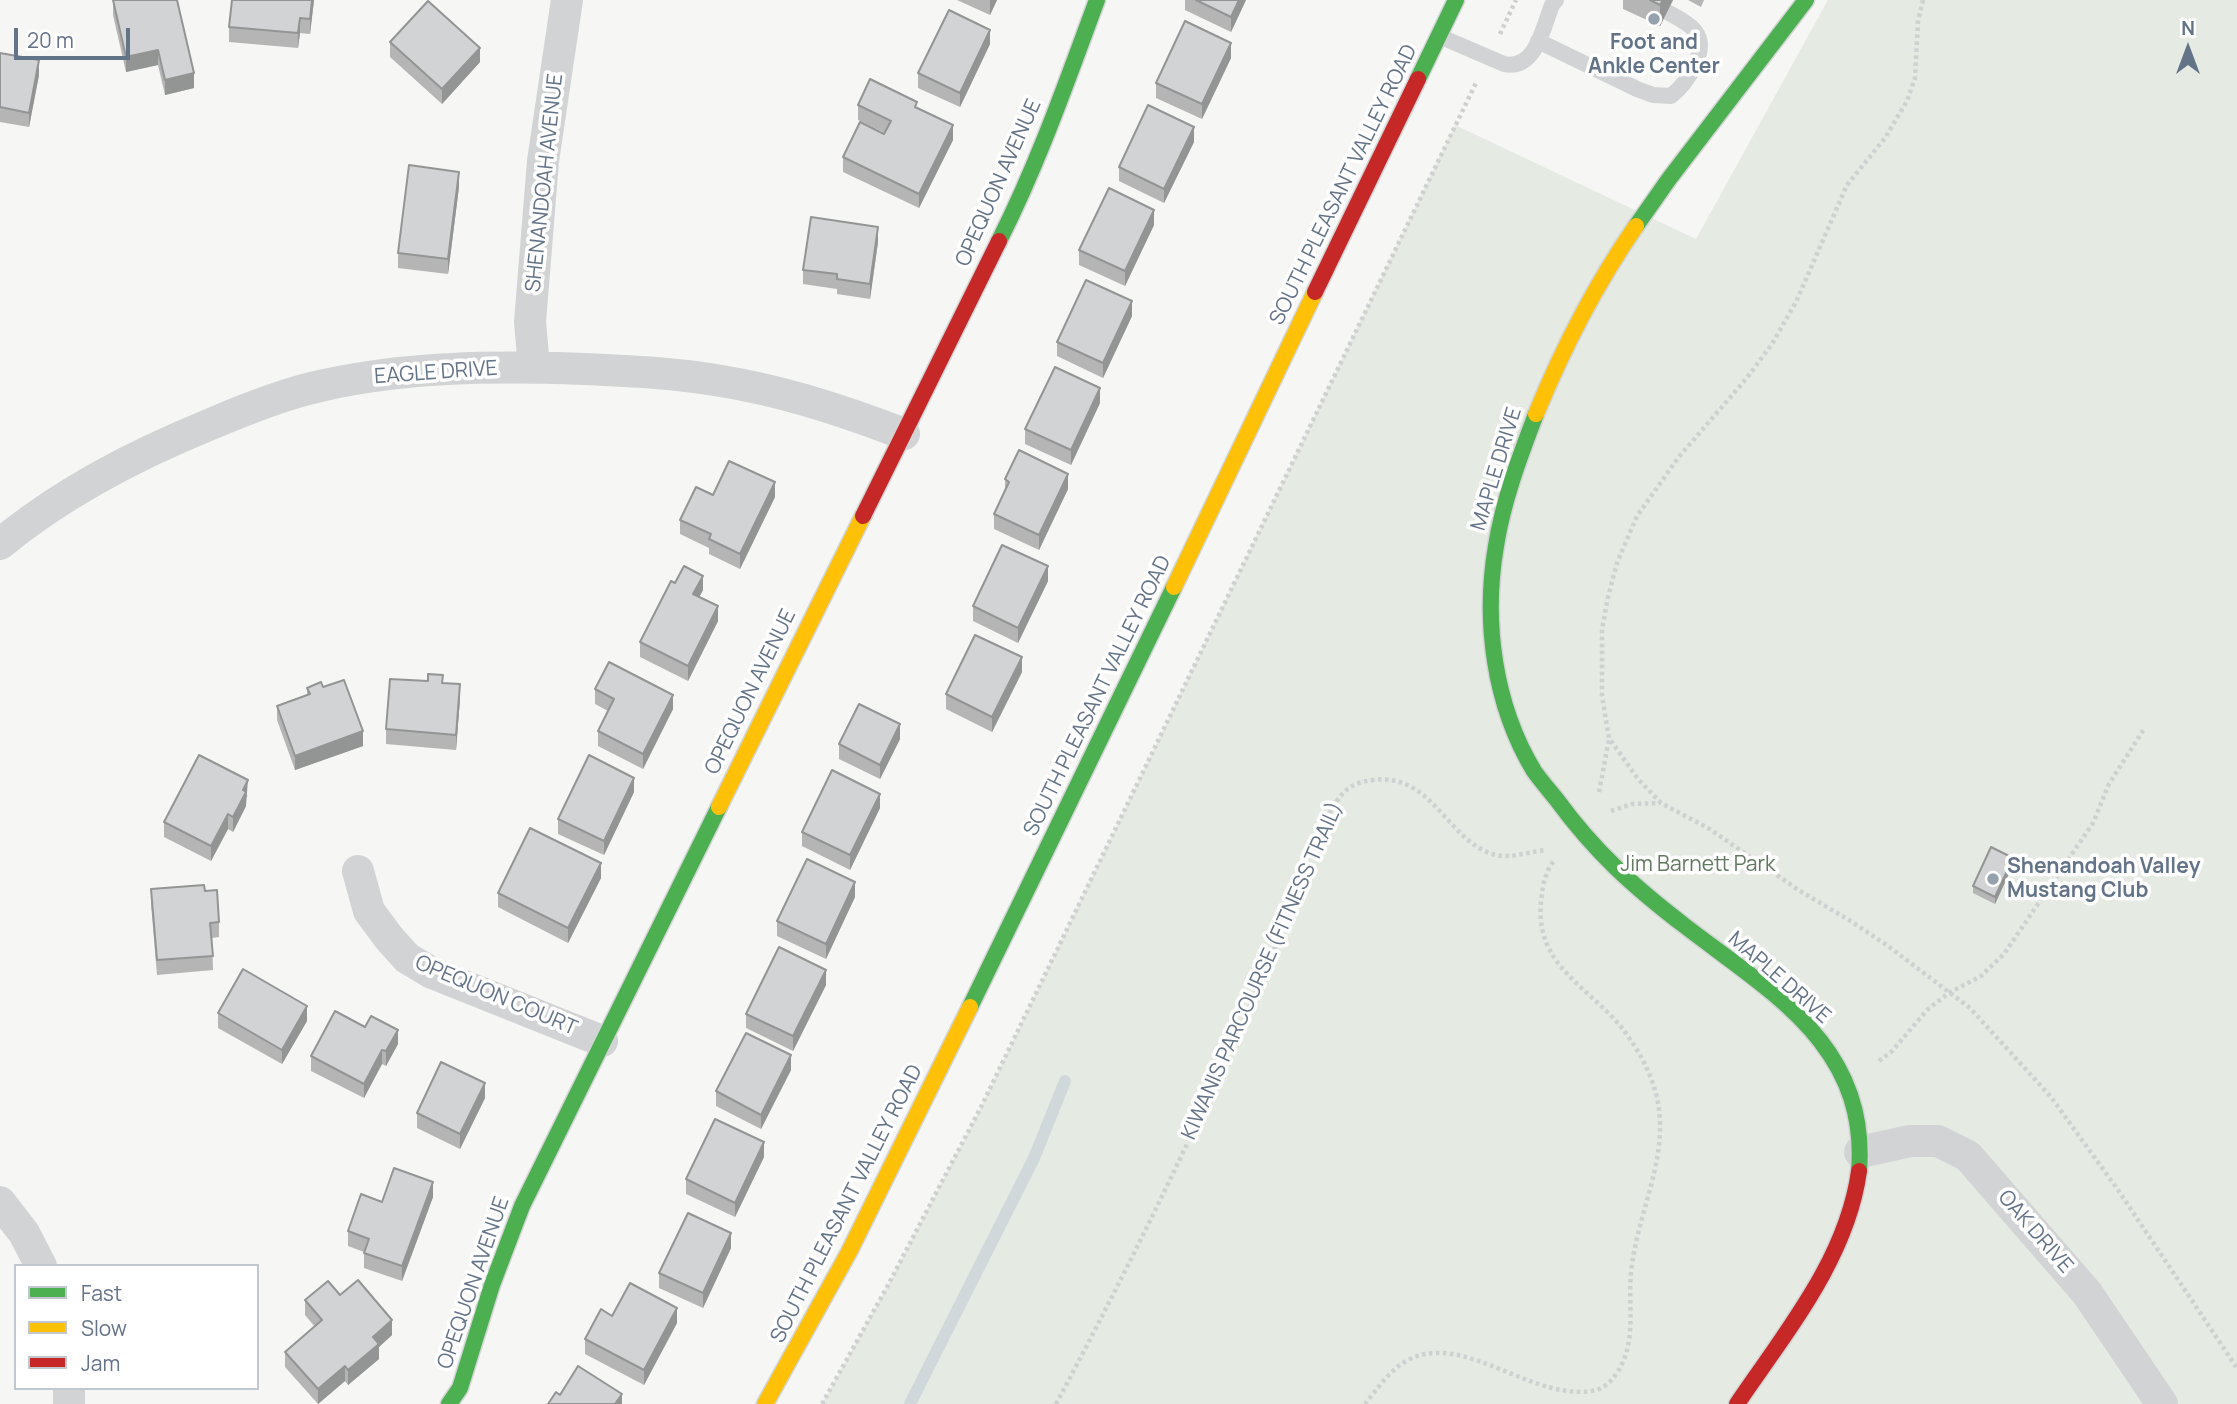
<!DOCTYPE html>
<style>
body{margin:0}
#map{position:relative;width:2237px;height:1404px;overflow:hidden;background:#f6f6f5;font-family:Manrope,sans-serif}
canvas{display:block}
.legend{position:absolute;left:14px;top:1264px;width:245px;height:126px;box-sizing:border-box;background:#fff;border:2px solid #c1c7cf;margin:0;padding:9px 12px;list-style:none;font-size:21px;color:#637388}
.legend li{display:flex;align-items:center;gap:14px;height:35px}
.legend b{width:35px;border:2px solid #c1c7cf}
.north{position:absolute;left:2153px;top:14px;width:70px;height:70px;-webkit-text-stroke:5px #fff;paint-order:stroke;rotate:0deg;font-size:19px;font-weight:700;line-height:28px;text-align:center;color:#637388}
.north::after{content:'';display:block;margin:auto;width:24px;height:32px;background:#637388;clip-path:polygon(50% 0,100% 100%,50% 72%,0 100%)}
.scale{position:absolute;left:14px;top:28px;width:116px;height:32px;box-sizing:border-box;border:4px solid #637388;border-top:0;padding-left:9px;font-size:21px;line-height:24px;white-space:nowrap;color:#637388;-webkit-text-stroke:5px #fff;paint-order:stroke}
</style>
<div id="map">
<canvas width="2237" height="1404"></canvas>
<ul class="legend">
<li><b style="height:9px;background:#4caf50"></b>Fast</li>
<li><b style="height:9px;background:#ffc107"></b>Slow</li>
<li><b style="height:9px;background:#c62828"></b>Jam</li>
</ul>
<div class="north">N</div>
<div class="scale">20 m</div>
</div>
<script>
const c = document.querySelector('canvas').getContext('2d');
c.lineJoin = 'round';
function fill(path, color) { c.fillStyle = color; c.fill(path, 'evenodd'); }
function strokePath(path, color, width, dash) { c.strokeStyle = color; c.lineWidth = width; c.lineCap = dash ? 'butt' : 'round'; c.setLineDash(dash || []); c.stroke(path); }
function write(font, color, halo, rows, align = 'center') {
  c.font = font + ' Manrope,sans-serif'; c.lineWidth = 7; c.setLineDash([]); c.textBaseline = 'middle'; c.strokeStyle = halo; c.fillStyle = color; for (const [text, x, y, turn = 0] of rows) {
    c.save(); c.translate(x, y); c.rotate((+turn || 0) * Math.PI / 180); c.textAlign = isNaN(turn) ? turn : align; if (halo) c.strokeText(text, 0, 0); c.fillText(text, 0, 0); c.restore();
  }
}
const green = new Path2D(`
 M 1828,0 L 2237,0 L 2237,1404 L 822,1404 L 887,1287 L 981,1107 L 1455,125 L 1696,239 Z`);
const stream = new Path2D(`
 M 910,1404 L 1034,1158 L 1065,1081`);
const path = new Path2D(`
 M 1923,0 L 1918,21 L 1915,78 L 1907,101 L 1885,138 L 1847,185 L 1796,302 L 1772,344 L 1746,379 L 1678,458 L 1637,516 L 1617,563 L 1608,597 L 1602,629 L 1602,696 L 1609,738 L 1638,779 L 1661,803 L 1708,828 L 1800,891 L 1849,920 L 1888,946 L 1970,1008 L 2051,1097 L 2118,1190 L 2237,1368
 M 1500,34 L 1516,0
 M 1599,792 L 1609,739
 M 1611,811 L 1632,804 L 1660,803
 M 1879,1061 L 1892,1051 L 1928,1009 L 1949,993 L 1981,976 L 2004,954 L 2093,823 L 2109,784 L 2144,729
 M 822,1404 L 887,1287 L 981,1107 L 1476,83
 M 1056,1404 C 1158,1213 1251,1016 1329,814 C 1341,793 1348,783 1373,780 C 1430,773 1445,834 1487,852 C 1506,861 1526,852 1546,850
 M 1365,1404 C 1377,1389 1391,1368 1410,1359 C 1467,1332 1534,1404 1597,1390 C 1606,1386 1611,1382 1617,1373 C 1639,1338 1626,1304 1632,1265 C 1641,1197 1680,1139 1647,1069 C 1641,1055 1631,1040 1622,1028 C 1585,983 1531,964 1542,894 C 1543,883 1547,868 1555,860`);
const lane = new Path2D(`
 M 1439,36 L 1504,64 C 1536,71 1543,27 1552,5 L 1556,0
 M 1538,41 L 1637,89 L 1653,95 L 1671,96 C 1686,84 1710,51 1695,31 C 1689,23 1676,17 1667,12`);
const street = new Path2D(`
 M 534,367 L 530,322 L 543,161 L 567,0
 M 0,544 C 63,492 135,455 211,424 C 246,409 283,394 320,386 C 407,366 496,366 584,369 C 630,371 676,373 721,381 C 784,391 845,411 904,434
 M 358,871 L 369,911 L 389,938 L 407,958 L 432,973 L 602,1041
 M 1860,1152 L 1910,1141 L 1938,1141 L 1968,1156 L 2087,1293 L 2162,1404
 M 0,1202 L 24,1233 L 41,1266
 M 69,1404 L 69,1388`);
const fast = new Path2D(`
 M 1418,79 L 1456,0
 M 1636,226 L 1669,179 L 1806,0
 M 999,241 C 1038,164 1067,81 1097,0
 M 1536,414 C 1520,456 1503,501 1496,546 C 1483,621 1494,705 1534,771 C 1541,781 1549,790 1557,800 C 1595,852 1634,887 1685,926 C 1772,993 1869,1046 1859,1171
 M 970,1007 L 1174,587
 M 449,1404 L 460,1388 L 492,1285 L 522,1206 L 719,807`);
const slow = new Path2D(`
 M 1536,414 C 1563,348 1596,284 1636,226
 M 1174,587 L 1315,292
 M 719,807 L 863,516
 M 765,1404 L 849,1252 L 970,1007`);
const jam = new Path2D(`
 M 1315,292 L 1418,79
 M 863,516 L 999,241
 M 1737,1404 C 1785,1333 1847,1259 1859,1171`);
const wall = new Path2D(`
 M 113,0 L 194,88 L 165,95 L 158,65 L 126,72 L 113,15 Z
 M 314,0 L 310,34 L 300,33 L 298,48 L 229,42 L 229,27 Z
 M 957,0 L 997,0 L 990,15 Z
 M 1185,0 L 1246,0 L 1231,32 L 1185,10 Z
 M 1623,0 L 1673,0 L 1660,26 L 1623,9 Z
 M 1688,0 L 1704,0 L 1701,7 Z
 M 390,42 L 480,62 L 442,104 L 390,57 Z
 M 990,44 L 960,107 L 918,88 L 918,73 Z
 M 0,53 L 39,75 L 29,127 L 0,122 Z
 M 1231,58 L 1202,119 L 1156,98 L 1156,83 Z
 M 858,105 L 917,108 L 953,140 L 919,208 L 843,172 L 843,157 L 885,133 L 858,120 Z
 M 1194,142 L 1164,203 L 1119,181 L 1119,167 Z
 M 459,187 L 448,274 L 398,268 L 398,253 Z
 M 1154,225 L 1125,286 L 1079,265 L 1079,250 Z
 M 878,242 L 870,299 L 837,294 L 837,289 L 803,284 L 803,270 Z
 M 1132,316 L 1103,378 L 1057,356 L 1057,342 Z
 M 1100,403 L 1071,465 L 1025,444 L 1025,429 Z
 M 1005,479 L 1068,489 L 1039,550 L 994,529 L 994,514 L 1005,491 Z
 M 713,495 L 775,497 L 740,569 L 709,554 L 709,548 L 680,534 L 680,520 Z
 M 1048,581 L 1018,643 L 973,621 L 973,606 Z
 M 675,583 L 703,590 L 699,597 L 718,621 L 688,681 L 640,657 L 640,642 Z
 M 1022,672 L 992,732 L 946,709 L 946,694 Z
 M 443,683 L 460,699 L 456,750 L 386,744 L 386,729 Z
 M 307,688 L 363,746 L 295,770 L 277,720 L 277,706 L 307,695 Z
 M 595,689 L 673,709 L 643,769 L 598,746 L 598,731 L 608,711 L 595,704 Z
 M 900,739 L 880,779 L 839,759 L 839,744 Z
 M 634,792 L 604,855 L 558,834 L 558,819 Z
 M 248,795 L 246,798 L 246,806 L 233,832 L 228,829 L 211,861 L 164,837 L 164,822 Z
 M 880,808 L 850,870 L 802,846 L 802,832 Z
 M 2013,865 L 1995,904 L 1973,893 L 1973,886 Z
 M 601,878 L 568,943 L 498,907 L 498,893 Z
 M 151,889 L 219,922 L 219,937 L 212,938 L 213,970 L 157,975 L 151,904 Z
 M 855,897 L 826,959 L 777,936 L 777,921 Z
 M 826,985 L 793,1051 L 746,1028 L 746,1014 Z
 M 218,1013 L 307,1021 L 282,1064 L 218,1028 Z
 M 398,1044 L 386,1066 L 382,1064 L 364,1098 L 311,1071 L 311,1056 Z
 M 791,1070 L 761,1129 L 716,1106 L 716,1091 Z
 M 485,1098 L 460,1149 L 417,1128 L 417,1113 Z
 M 764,1157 L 735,1217 L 686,1194 L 686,1179 Z
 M 433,1197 L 402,1281 L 364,1268 L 364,1252 L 348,1246 L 348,1231 L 382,1202 Z
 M 731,1248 L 703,1308 L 659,1288 L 659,1273 Z
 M 340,1295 L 392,1335 L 379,1347 L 379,1359 L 348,1385 L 345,1381 L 318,1404 L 285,1367 L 285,1352 L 315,1327 L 305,1315 L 305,1300 Z
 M 612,1316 L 677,1323 L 644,1385 L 585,1354 L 585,1339 Z`);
const shadedWall = new Path2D(`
 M 312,0 L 314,0 L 310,34 L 310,19 Z
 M 990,0 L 997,0 L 990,15 Z
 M 1239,0 L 1246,0 L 1231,32 L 1231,17 Z
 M 1663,0 L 1673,0 L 1660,26 L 1660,5 Z
 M 300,18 L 300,33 L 298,48 L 298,33 Z
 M 990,30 L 990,44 L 960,107 L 960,93 Z
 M 1231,43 L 1231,58 L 1202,119 L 1202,104 Z
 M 480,48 L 480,62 L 442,104 L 442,89 Z
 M 158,50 L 158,65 L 126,72 L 126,57 Z
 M 39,60 L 39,75 L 29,127 L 29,113 Z
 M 194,73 L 194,88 L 165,95 L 165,80 Z
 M 953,125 L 953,140 L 919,208 L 919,194 Z
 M 1194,127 L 1194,142 L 1164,203 L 1164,189 Z
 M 459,172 L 459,187 L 448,274 L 448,259 Z
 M 1154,210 L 1154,225 L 1125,286 L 1125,271 Z
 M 878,227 L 878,242 L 870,299 L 870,284 Z
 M 1132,301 L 1132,316 L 1103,378 L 1103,363 Z
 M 1100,388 L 1100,403 L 1071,465 L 1071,450 Z
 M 1068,474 L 1068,489 L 1039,550 L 1039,535 Z
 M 775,482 L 775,497 L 740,569 L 740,554 Z
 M 1048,566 L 1048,581 L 1018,643 L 1018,628 Z
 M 703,576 L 703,590 L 693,609 L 693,594 Z
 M 718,606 L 718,621 L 688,681 L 688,666 Z
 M 1022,657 L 1022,672 L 992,732 L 992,717 Z
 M 460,684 L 460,699 L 456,750 L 456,735 Z
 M 673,695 L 673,709 L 643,769 L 643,754 Z
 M 900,724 L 900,739 L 880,779 L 880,765 Z
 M 363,731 L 363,746 L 295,770 L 295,756 Z
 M 634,778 L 634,792 L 604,855 L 604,841 Z
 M 248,780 L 246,806 L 233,832 L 233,817 L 243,790 Z
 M 880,794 L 880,808 L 850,870 L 850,855 Z
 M 228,814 L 228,829 L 211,861 L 211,846 Z
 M 2013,858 L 2013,865 L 1995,904 L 1995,897 Z
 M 601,863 L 601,878 L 568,943 L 568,928 Z
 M 855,882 L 855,897 L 826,959 L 826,944 Z
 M 826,970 L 826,985 L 793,1051 L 793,1036 Z
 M 307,1006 L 307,1021 L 282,1064 L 282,1050 Z
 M 398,1030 L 398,1044 L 386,1066 L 386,1051 Z
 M 382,1050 L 382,1064 L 364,1098 L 364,1084 Z
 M 791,1055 L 791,1070 L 761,1129 L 761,1115 Z
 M 485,1083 L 485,1098 L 460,1149 L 460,1134 Z
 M 764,1142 L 764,1157 L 735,1217 L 735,1203 Z
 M 433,1182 L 433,1197 L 402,1281 L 402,1266 Z
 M 731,1233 L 731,1248 L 703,1308 L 703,1293 Z
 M 677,1308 L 677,1323 L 644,1385 L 644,1370 Z
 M 392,1320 L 392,1335 L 379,1347 L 379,1359 L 348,1385 L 348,1370 L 373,1337 Z
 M 345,1366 L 345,1381 L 318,1404 L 318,1389 Z
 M 622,1394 L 622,1404 L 615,1404 Z`);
const building = new Path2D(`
 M 113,0 L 177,0 L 194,73 L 165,80 L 158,50 L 126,57 Z
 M 232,0 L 312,0 L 310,19 L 300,18 L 298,33 L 229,27 Z
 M 1196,0 L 1239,0 L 1231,17 Z
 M 1650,0 L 1663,0 L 1660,5 Z
 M 428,1 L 480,48 L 442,89 L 390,42 Z
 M 949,10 L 990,30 L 960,93 L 918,73 Z
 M 1185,21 L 1231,43 L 1202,104 L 1156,83 Z
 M 0,53 L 39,60 L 29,113 L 0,107 Z
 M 870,79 L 917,102 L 915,107 L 953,125 L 919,194 L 843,157 L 860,122 L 884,134 L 891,121 L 858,105 Z
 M 1148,105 L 1194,127 L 1164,189 L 1119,167 Z
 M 409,165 L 459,172 L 448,259 L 398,253 Z
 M 1109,188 L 1154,210 L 1125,271 L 1079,250 Z
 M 811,217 L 878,227 L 870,284 L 837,279 L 837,274 L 803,270 Z
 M 1086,280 L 1132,301 L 1103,363 L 1057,342 Z
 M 1055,367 L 1100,388 L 1071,450 L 1025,429 Z
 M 1019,450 L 1068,474 L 1039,535 L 994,514 L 1009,482 L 1005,479 Z
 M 729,461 L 775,482 L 740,554 L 709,539 L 711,534 L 680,520 L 696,487 L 713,495 Z
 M 1002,545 L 1048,566 L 1018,628 L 973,606 Z
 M 684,566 L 703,576 L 693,594 L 718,606 L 688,666 L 640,642 L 671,581 L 675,583 Z
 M 975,635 L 1022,657 L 992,717 L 946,694 Z
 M 609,662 L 673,695 L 643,754 L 598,731 L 614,699 L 595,689 Z
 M 428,674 L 443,675 L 442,683 L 460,684 L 456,735 L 386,729 L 390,679 L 428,681 Z
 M 344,680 L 363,731 L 295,756 L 277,706 L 310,694 L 307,688 L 321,682 L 323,687 Z
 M 859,704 L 900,724 L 880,765 L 839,744 Z
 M 199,755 L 248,780 L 243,790 L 246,792 L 233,817 L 228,814 L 211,846 L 164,822 Z
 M 589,755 L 634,778 L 604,841 L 558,819 Z
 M 832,770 L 880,794 L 850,855 L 802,832 Z
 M 530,828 L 601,863 L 568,928 L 498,893 Z
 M 1991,847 L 2013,858 L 1995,897 L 1973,886 Z
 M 807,859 L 855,882 L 826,944 L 777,921 Z
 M 204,885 L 205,891 L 217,890 L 219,922 L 210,923 L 213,956 L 157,960 L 151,889 Z
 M 779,947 L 826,970 L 793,1036 L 746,1014 Z
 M 243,969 L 307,1006 L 282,1050 L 218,1013 Z
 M 335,1011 L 365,1027 L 371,1016 L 398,1030 L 386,1051 L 382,1050 L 364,1084 L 311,1056 Z
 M 746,1033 L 791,1055 L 761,1115 L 716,1091 Z
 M 441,1062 L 485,1083 L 460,1134 L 417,1113 Z
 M 715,1119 L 764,1142 L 735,1203 L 686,1179 Z
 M 394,1168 L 433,1182 L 402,1266 L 364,1253 L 369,1239 L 348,1231 L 361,1194 L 382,1202 Z
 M 688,1213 L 731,1233 L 703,1293 L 659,1273 Z
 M 358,1280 L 392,1320 L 373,1337 L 379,1344 L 348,1370 L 345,1366 L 318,1389 L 285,1352 L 322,1320 L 305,1300 L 328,1281 L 340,1295 Z
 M 630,1283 L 677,1308 L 644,1370 L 585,1339 L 601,1309 L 612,1316 Z
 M 578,1366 L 622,1394 L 615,1404 L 548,1404 L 556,1392 L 560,1395 Z`);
const markers = [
 [1654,19,7,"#96a1ae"],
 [1993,879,7,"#96a1ae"]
];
const poiNames = [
 ["Foot and",1654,43],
 ["Ankle Center",1654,67],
 ["Shenandoah Valley",2007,867,"left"],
 ["Mustang Club",2007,891,"left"]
];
const streetNames = [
 ["SHENANDOAH AVENUE",545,183,-84],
 ["OPEQUON AVENUE",999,183,-66],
 ["SOUTH PLEASANT VALLEY ROAD",1344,185,-64],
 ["EAGLE DRIVE",436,373,-4],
 ["MAPLE DRIVE",1497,469,-73],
 ["OPEQUON AVENUE",751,692,-64],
 ["SOUTH PLEASANT VALLEY ROAD",1098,696,-64],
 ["KIWANIS PARCOURSE (FITNESS TRAIL)",1263,971,-66],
 ["MAPLE DRIVE",1779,978,41],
 ["OPEQUON COURT",496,996,23],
 ["SOUTH PLEASANT VALLEY ROAD",847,1204,-63],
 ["OAK DRIVE",2035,1232,49],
 ["OPEQUON AVENUE",474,1283,-71]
];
const parkNames = [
 ["Jim Barnett Park",1698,865]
];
fill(green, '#e5eae3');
strokePath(stream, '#d1d8dc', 12);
strokePath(fast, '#d2d4d6', 19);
strokePath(slow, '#d2d4d6', 19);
strokePath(jam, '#d2d4d6', 19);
strokePath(path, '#cfd0d0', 4.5, [3.5, 3.5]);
strokePath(lane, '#d2d3d4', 16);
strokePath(street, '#d2d3d4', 32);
strokePath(fast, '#4caf50', 16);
strokePath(slow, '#ffc107', 16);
strokePath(jam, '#c62828', 16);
fill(wall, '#b5b5b6');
fill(shadedWall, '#939494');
fill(building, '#d2d3d4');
strokePath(building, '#939494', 2);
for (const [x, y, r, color] of markers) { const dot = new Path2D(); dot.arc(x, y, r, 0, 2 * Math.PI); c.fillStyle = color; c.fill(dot); strokePath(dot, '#fff', 2.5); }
write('bold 21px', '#637388', '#fff', poiNames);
write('21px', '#637388', '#fff', streetNames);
write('21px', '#61795f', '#fff', parkNames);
</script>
